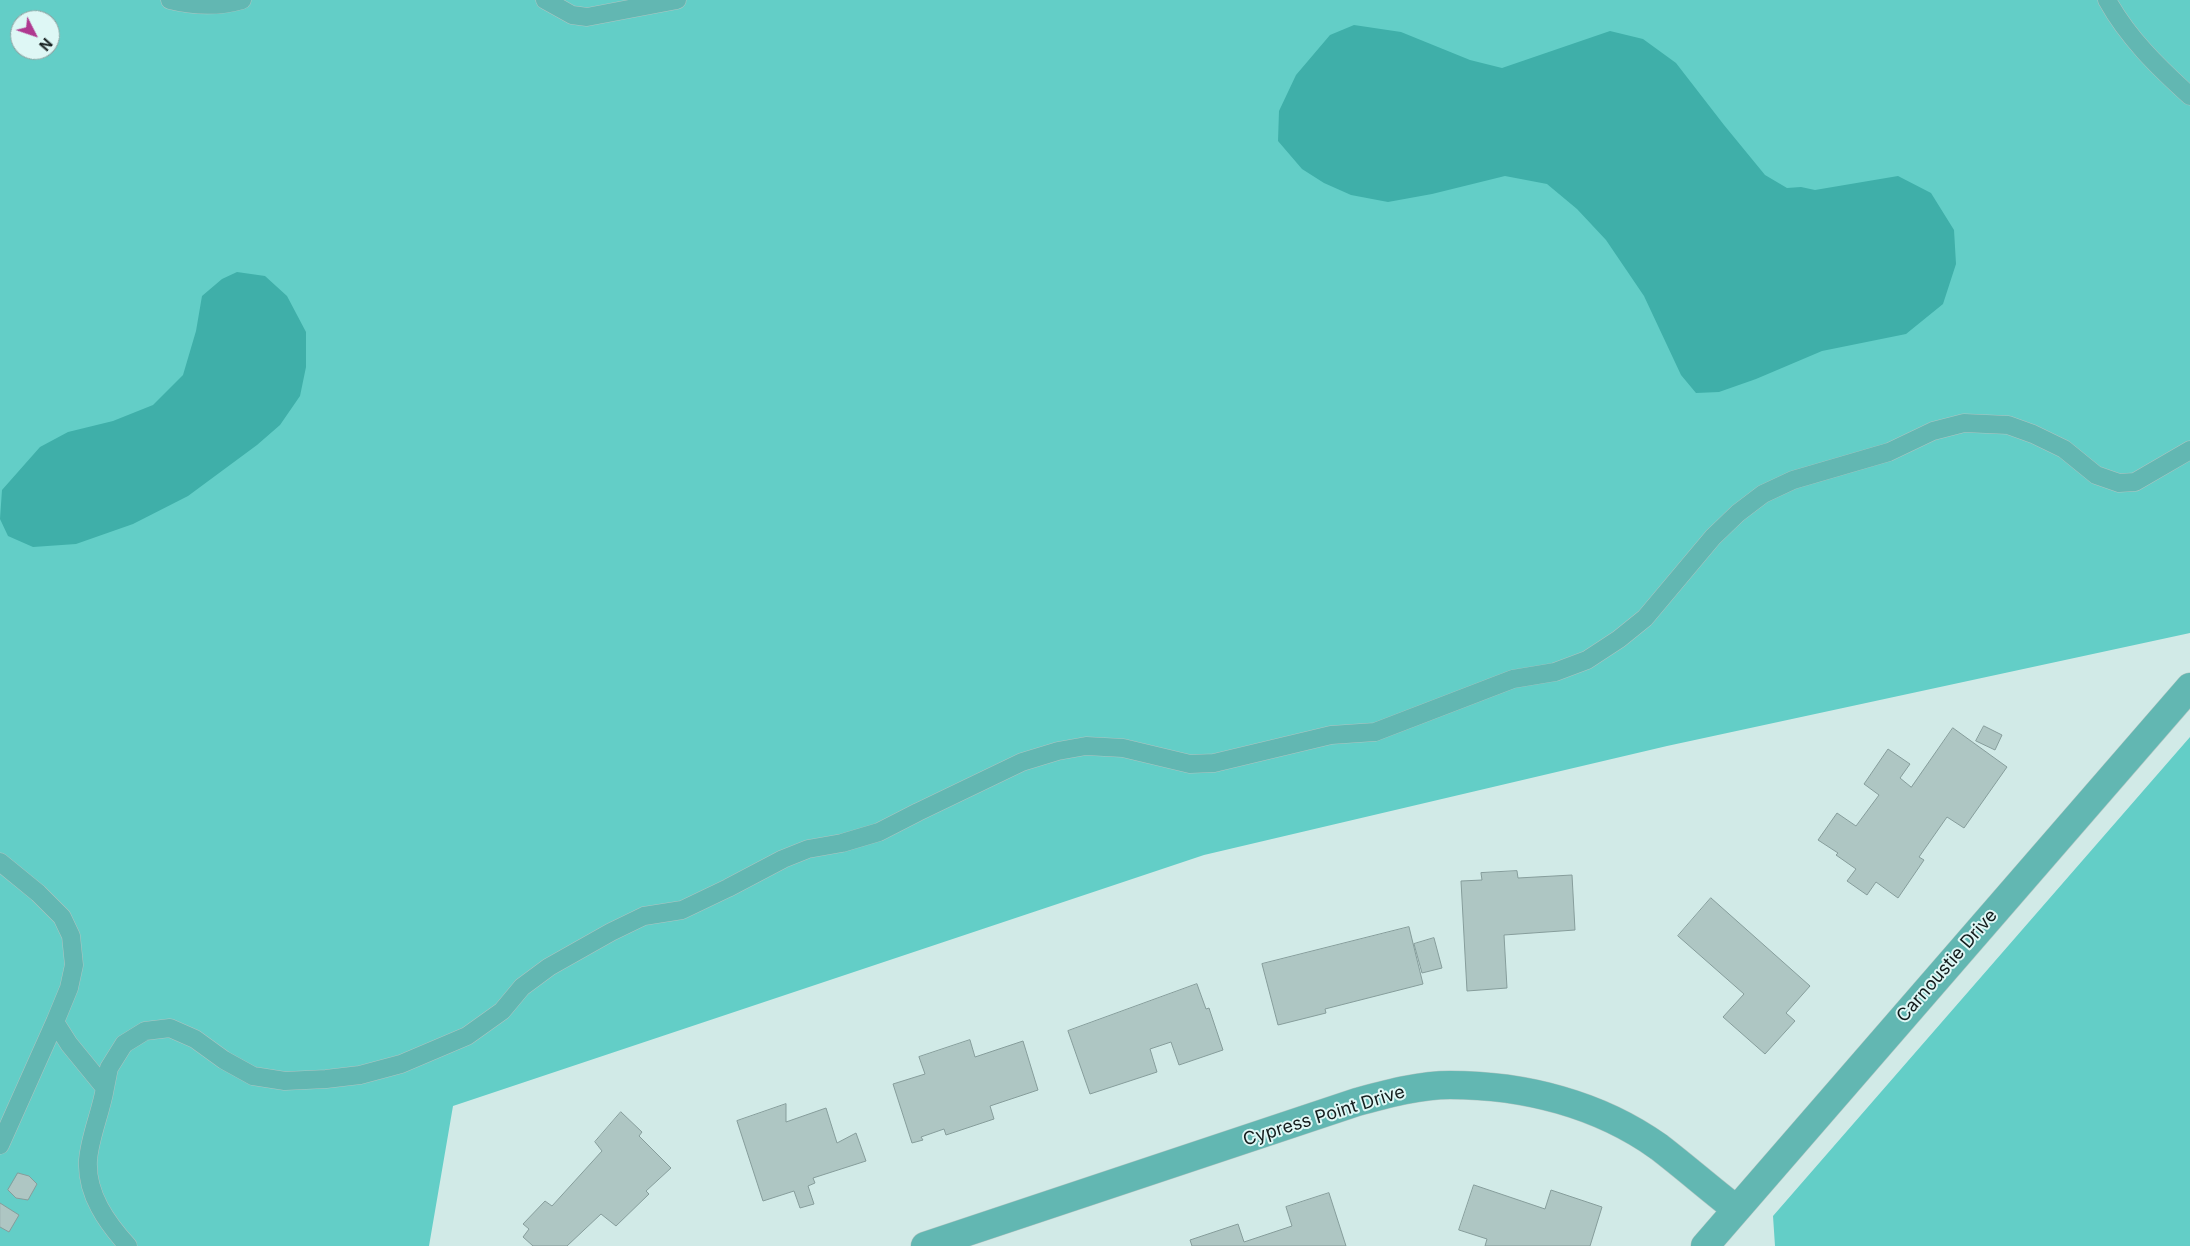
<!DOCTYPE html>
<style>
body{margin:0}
#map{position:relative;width:2190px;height:1246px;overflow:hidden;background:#d1eae7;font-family:Inter,sans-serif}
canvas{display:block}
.north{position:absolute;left:10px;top:10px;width:50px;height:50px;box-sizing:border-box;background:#def7f5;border:1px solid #8d9f9e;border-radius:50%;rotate:131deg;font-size:14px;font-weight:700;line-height:20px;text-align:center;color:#141c1c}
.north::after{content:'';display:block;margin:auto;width:18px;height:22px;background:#af3990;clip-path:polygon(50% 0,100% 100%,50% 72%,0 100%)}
</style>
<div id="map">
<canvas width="2190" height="1246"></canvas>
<div class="north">N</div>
</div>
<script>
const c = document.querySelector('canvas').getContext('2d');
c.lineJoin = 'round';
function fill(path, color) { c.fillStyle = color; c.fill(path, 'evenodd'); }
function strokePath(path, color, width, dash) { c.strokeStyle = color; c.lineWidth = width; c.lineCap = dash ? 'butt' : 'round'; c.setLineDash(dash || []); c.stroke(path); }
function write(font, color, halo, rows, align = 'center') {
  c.font = font + ' Inter,sans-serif'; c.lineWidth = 4; c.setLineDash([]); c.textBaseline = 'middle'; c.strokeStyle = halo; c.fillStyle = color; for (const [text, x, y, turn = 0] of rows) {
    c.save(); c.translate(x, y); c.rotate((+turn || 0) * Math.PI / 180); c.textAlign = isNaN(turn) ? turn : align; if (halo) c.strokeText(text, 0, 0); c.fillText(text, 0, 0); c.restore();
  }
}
const green = new Path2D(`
 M 0,0 L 2190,0 L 2190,633 L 1667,746 L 1204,855 L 453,1106 L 429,1246 L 0,1246 ZM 20,20 L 50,20 L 50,50 L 20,50 Z
 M 2190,737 L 2190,1246 L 1775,1246 L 1773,1216 Z`);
const water = new Path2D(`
 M 1354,25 L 1401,32 L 1470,60 L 1502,68 L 1610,31 L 1643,39 L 1676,63 L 1724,125 L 1765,175 L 1787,188 L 1801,187 L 1815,190 L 1898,176 L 1931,193 L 1954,230 L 1956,264 L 1943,304 L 1906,334 L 1822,351 L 1756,379 L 1719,392 L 1696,393 L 1681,375 L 1644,296 L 1606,240 L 1577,209 L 1547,184 L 1505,176 L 1432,194 L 1388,202 L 1351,195 L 1324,183 L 1302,169 L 1278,141 L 1279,111 L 1296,75 L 1330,35 Z
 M 237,272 L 265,276 L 287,296 L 306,332 L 306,367 L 300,396 L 280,425 L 257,445 L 188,496 L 133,524 L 76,544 L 33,547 L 8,536 L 0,519 L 2,490 L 40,447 L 68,432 L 113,421 L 153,405 L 183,375 L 196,331 L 202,296 L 222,279 Z`);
const building = new Path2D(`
 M 1984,726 L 2002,735 L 1995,750 L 1976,741 Z
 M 1953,728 L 2007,767 L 1964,828 L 1947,817 L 1919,857 L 1924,860 L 1898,898 L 1876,882 L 1867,895 L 1847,881 L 1856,869 L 1836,855 L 1838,853 L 1818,840 L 1837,813 L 1856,826 L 1879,795 L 1864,784 L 1888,749 L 1910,764 L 1900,778 L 1911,787 Z
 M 1517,871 L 1518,878 L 1572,875 L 1575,930 L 1504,935 L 1507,988 L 1467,991 L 1461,881 L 1482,880 L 1481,873 Z
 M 1711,898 L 1810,986 L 1786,1013 L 1795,1021 L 1765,1054 L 1723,1017 L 1744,994 L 1678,936 Z
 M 1409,927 L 1423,984 L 1325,1009 L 1326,1013 L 1278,1025 L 1262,964 Z
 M 1434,938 L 1442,968 L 1422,973 L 1414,944 Z
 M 1197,984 L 1206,1009 L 1209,1008 L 1223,1050 L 1179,1065 L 1171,1042 L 1150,1049 L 1157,1072 L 1090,1094 L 1068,1031 Z
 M 970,1040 L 975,1057 L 1023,1041 L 1038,1090 L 990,1106 L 994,1119 L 946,1135 L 944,1129 L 921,1137 L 923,1140 L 912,1143 L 893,1084 L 925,1074 L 919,1057 Z
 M 786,1104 L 786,1122 L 826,1108 L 837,1143 L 856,1133 L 866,1161 L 813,1178 L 815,1183 L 808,1186 L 814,1204 L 800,1208 L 794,1191 L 763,1201 L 737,1121 Z
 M 621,1112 L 642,1132 L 639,1136 L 671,1168 L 646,1191 L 649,1194 L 616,1226 L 601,1214 L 567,1246 L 533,1246 L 523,1237 L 529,1229 L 523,1224 L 545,1201 L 552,1206 L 602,1151 L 595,1142 Z
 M 18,1173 L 29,1176 L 37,1184 L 28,1200 L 16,1198 L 8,1190 Z
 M 1474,1185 L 1545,1209 L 1551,1190 L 1602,1207 L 1590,1246 L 1485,1246 L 1487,1239 L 1459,1230 Z
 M 1329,1193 L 1346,1246 L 1192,1246 L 1190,1240 L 1238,1224 L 1244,1242 L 1292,1226 L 1286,1207 Z
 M 0,1203 L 19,1215 L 9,1232 L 0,1227 Z`);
const service = new Path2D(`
 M 170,0 C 194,6 218,7 242,0
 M 545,0 L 572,15 L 587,17 L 677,0
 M 2107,0 C 2128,38 2158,67 2190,96
 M 0,862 L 38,893 L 62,917 L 71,936 L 74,965 L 69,988 L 55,1022 L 0,1145
 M 55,1022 L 69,1044 L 105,1088 C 101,1112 90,1136 88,1160 C 86,1194 107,1223 128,1246
 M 105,1088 L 109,1068 L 124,1044 L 145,1031 L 170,1028 L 195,1039 L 224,1060 L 253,1076 L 285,1081 L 326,1079 L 360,1075 L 401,1064 L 467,1036 L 502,1011 L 522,987 L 549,967 L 611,932 L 644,916 L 682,910 L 728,888 L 783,859 L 808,849 L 842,843 L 879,832 L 918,812 L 1022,762 L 1058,751 L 1086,746 L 1123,748 L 1190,764 L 1214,763 L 1331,735 L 1375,732 L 1513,679 L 1555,672 L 1587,660 L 1619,639 L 1645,618 L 1713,537 L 1738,513 L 1763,494 L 1793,480 L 1889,452 L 1933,431 L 1964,423 L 2008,425 L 2033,434 L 2064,449 L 2096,475 L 2119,483 L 2135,482 L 2190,450`);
const minor = new Path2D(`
 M 925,1246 L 1357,1102 C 1387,1094 1419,1085 1450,1085 C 1524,1085 1599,1104 1659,1147 C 1685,1167 1710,1189 1736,1209
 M 1705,1246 L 2190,687`);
const streetNames = [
 ["Carnoustie Drive",1947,966,-49],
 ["Cypress Point Drive",1324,1116,-17]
];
fill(green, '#63cec7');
fill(water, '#3fafa9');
fill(building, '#aec6c3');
strokePath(building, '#869d9b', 1);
strokePath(service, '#afc5c2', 19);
strokePath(minor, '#afc5c2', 29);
strokePath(service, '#62b7b2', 18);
strokePath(minor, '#62b7b2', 28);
write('18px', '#141c1c', '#def7f5', streetNames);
</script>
